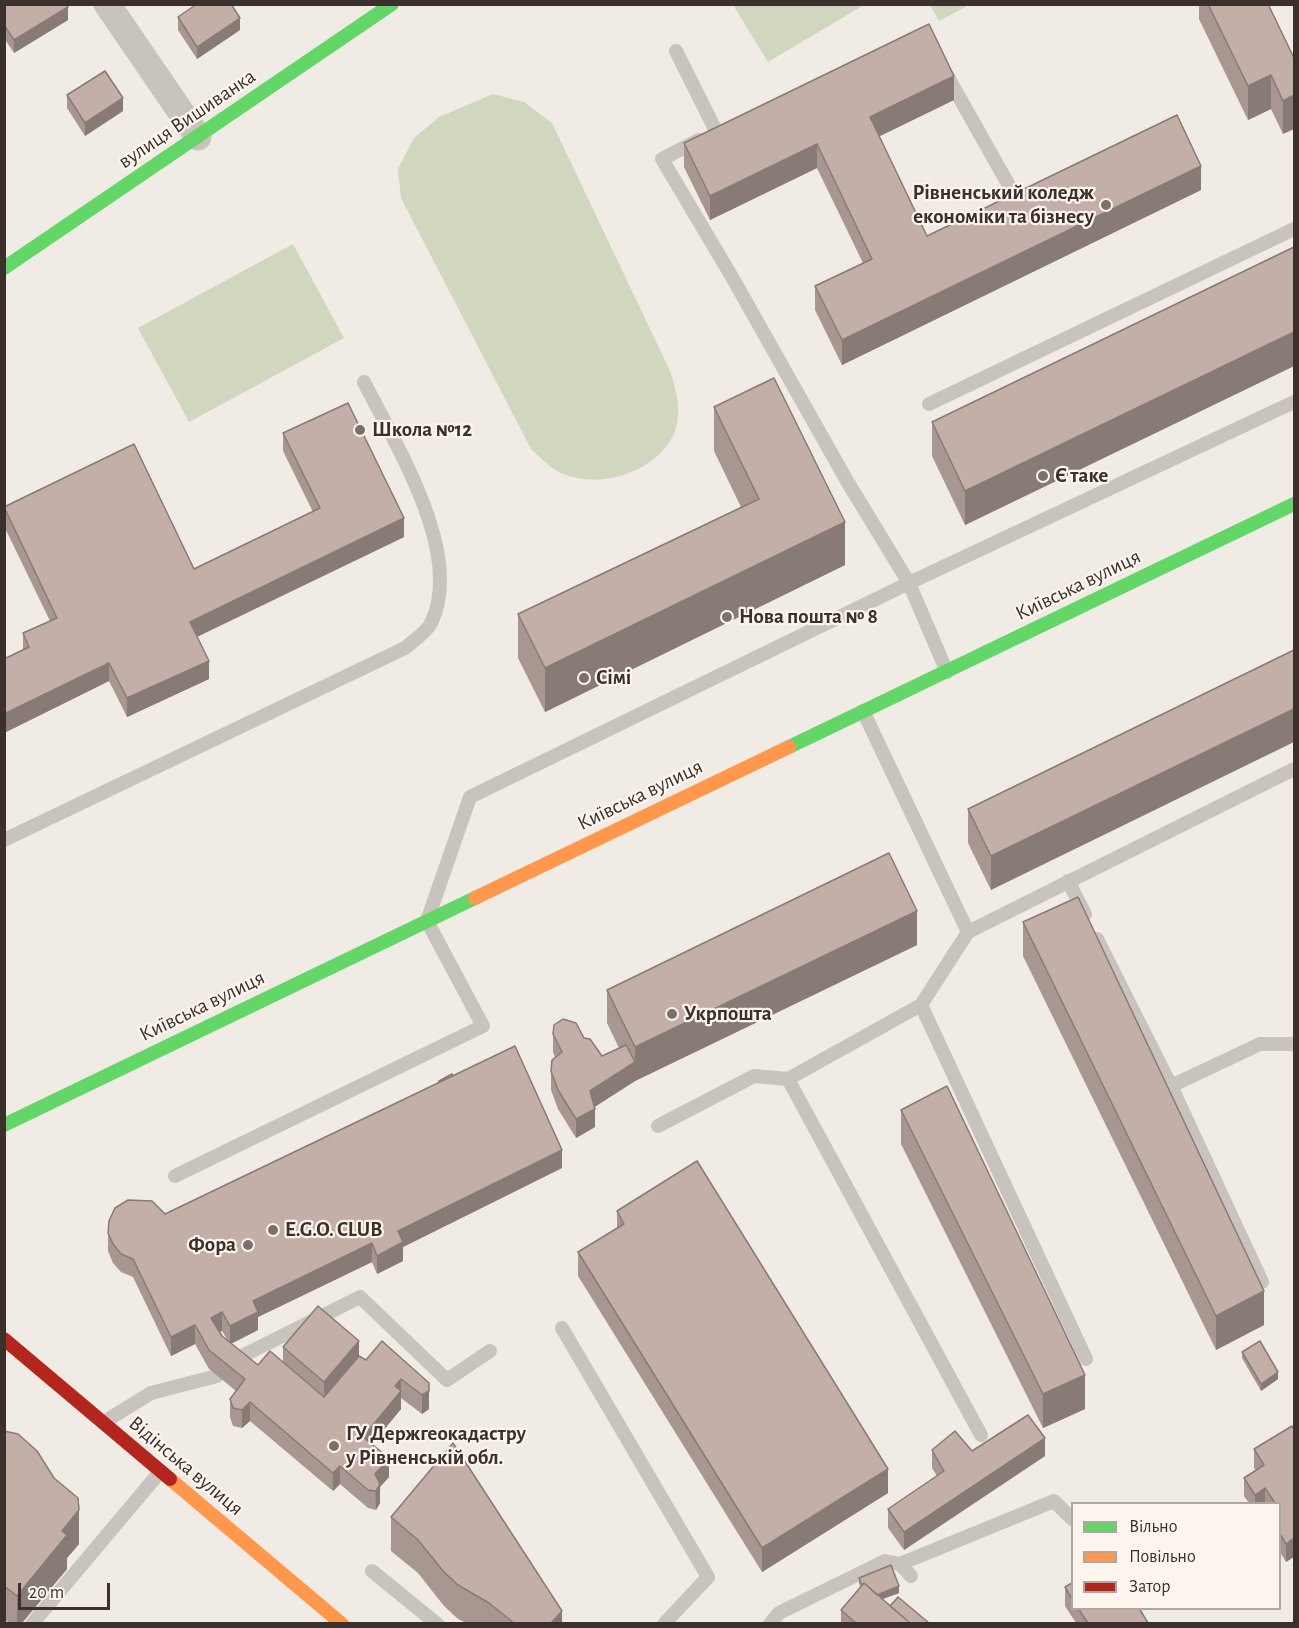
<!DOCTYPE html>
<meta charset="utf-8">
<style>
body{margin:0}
#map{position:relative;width:1299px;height:1628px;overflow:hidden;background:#f0ebe5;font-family:"Alegreya Sans",sans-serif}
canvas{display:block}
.frame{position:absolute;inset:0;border:6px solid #3b302b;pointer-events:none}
.legend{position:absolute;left:1071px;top:1502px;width:210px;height:108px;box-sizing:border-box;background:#fbf5ee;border:2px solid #aea6a0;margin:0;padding:8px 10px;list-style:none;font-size:18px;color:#3b302b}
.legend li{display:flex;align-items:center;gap:12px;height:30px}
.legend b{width:30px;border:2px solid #aea6a0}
.scale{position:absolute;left:18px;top:1583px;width:92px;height:27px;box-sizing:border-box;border:3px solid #3b302b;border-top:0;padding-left:8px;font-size:18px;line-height:21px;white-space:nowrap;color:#3b302b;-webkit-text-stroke:4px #fbf5ee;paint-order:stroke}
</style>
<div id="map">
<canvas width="1299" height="1628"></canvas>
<div class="frame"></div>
<ul class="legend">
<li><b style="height:8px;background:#63d668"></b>Вільно</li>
<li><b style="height:8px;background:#ff974d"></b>Повільно</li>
<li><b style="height:8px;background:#b3261e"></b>Затор</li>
</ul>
<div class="scale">20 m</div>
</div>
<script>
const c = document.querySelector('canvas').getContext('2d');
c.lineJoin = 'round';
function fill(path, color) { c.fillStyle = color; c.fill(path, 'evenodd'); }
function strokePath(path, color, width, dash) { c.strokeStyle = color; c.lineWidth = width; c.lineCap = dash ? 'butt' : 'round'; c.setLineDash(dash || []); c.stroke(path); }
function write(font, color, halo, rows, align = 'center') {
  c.font = font + ' "Alegreya Sans",sans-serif'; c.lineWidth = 4.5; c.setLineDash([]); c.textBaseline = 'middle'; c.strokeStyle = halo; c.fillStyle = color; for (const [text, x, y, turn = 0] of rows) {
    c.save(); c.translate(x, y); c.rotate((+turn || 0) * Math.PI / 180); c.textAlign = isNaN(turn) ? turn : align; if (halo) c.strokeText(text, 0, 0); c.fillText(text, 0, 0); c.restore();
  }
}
const green = new Path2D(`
 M 733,5 L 864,5 L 768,62 Z
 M 930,5 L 969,5 L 939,21 Z
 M 493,94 L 524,102 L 552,123 L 670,371 C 677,391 683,417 672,438 C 652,473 601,489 563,474 C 552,470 540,457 531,449 L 401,198 L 398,169 L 414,138 L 439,117 Z
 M 293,244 L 344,338 L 189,422 L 138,328 Z`);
const lane = new Path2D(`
 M 676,51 L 716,131
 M 945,72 L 1016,198
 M 699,140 L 662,159 L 732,277 L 847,481 L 909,583 L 947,672
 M 929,404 L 1294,229
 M 863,711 L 968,932 L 1294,769
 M 4,840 L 405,648 C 413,641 427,632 431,623 C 465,554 395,444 364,382
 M 1068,881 L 1085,914
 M 968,932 L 921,1005 L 788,1079 L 981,1435
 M 1097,939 L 1171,1086 L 1260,1044 L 1294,1044
 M 921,1005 L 1086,1359
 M 1171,1086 L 1262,1282
 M 658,1126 L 754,1076 L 788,1079
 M 175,1176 L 483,1026 L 427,921 L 470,797 L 909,583 L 1294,402
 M 562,1328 L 708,1577 L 664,1624
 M 230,1362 L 360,1297 L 447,1380 L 490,1351
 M 104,1422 L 151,1393 L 217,1376
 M 900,1564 L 911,1576
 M 372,1571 L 437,1624
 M 32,1624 L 160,1472
 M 770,1624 L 779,1613 L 885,1561 L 900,1564 L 1054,1501 L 1072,1519`);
const street = new Path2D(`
 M 107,4 L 198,137`);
const fast = new Path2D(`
 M 4,268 L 392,4
 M 789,747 L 1294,504
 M 4,1125 L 475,898`);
const slow = new Path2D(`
 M 475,898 L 789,747
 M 170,1479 L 342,1624`);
const jam = new Path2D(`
 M 4,1339 L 170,1479`);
const wall = new Path2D(`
 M 4,4 L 68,20 L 14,53 L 4,38 Z
 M 1199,4 L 1268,4 L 1294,58 L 1283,134 L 1271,109 L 1248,120 L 1199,19 Z
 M 178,17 L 240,30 L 197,59 L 178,30 Z
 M 67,95 L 123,111 L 85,136 L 67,108 Z
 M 954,100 L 879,136 L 927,236 L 1201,190 L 842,365 L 815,310 L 815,286 L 863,263 L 817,168 L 710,220 L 684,167 L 684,143 Z
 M 1294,247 L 1294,366 L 965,525 L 932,456 L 932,422 Z
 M 714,407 L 845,565 L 545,712 L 518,658 L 518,614 L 741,507 L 714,451 Z
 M 283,433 L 404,537 L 197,637 L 209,679 L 127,717 L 109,681 L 4,733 L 4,659 L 23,650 L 23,633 L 50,621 L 4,526 L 4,507 L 194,569 L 313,512 L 283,451 Z
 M 1294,650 L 991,890 L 968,843 L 968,809 Z
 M 1023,922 L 1264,1325 L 1216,1350 L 1023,956 Z
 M 917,945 L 635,1081 L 594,1107 L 595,1127 L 576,1138 L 558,1109 L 551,1090 L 551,1071 L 555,1057 L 553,1052 L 553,1034 L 584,1038 L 602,1056 L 619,1048 L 607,1023 L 607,990 Z
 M 901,1110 L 1085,1409 L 1043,1428 L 901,1144 Z
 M 562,1168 L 403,1247 L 403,1261 L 377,1274 L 372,1262 L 258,1317 L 258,1330 L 231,1344 L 258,1365 L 283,1362 L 283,1347 L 359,1356 L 366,1360 L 429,1383 L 429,1409 L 422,1414 L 401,1398 L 401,1409 L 372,1444 L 389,1477 L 380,1487 L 380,1503 L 376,1510 L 368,1508 L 340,1484 L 333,1491 L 250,1421 L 242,1428 L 233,1426 L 230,1417 L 230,1399 L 236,1391 L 209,1369 L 195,1344 L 171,1356 L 133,1277 L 121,1272 L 113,1263 L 108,1251 L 108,1233 L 165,1214 ZM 222,1331 L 228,1341 L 222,1336 L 219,1332 Z
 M 617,1211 L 888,1493 L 762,1572 L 578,1276 L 578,1252 L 617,1228 Z
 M 1242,1352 L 1278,1379 L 1261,1391 L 1242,1358 Z
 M 1292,1426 L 1286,1562 L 1280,1552 L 1280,1503 L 1249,1503 L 1244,1496 L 1244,1478 L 1256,1470 L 1254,1468 L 1254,1449 Z
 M 4,1431 L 54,1478 L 79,1544 L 67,1558 L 67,1569 L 22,1623 L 9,1623 L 4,1619 Z
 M 932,1450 L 972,1451 L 1045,1456 L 904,1550 L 888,1528 L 888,1509 L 937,1476 L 932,1468 Z
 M 391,1517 L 562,1623 L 466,1623 L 458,1619 L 444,1606 L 418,1573 L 391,1551 Z
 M 859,1578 L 899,1593 L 882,1599 L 890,1606 L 929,1623 L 841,1623 L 841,1610 L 861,1587 L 859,1584 Z
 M 1072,1583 L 1072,1608 L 1139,1608 L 1148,1623 L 1076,1623 L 1065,1606 L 1065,1587 Z`);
const shadedWall = new Path2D(`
 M 68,7 L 68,20 L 14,53 L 14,40 Z
 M 240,18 L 240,30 L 197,59 L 197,47 Z
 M 1271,75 L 1271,109 L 1248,120 L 1248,86 Z
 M 954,76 L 954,100 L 870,141 L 870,117 Z
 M 1294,95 L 1294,129 L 1283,134 L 1283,101 Z
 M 123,98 L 123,111 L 85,136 L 85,123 Z
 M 817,144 L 817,168 L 710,220 L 710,196 Z
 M 1201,166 L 1201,190 L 842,365 L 842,340 Z
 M 1294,332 L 1294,366 L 965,525 L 965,491 Z
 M 404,518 L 404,537 L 190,640 L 190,622 Z
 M 845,522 L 845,565 L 545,712 L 545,668 Z
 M 209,661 L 209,679 L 127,717 L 127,698 Z
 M 109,663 L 109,681 L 4,733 L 4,714 Z
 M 1294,709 L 1294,742 L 991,890 L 991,856 Z
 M 917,911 L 917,945 L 635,1081 L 635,1047 Z
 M 635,1062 L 635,1081 L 590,1110 L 590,1091 Z
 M 595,1109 L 595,1127 L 576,1138 L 576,1119 Z
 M 562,1150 L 562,1168 L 403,1247 L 403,1261 L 377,1274 L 377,1256 L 398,1231 Z
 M 372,1243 L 372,1262 L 258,1317 L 258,1330 L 230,1344 L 230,1326 L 253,1301 Z
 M 1264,1291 L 1264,1325 L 1216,1350 L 1216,1316 Z
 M 222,1312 L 222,1331 L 211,1336 L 211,1318 Z
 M 195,1325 L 195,1344 L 171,1356 L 171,1337 Z
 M 359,1341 L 359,1374 L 324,1416 L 324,1382 Z
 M 1278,1372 L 1278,1379 L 1261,1391 L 1261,1384 Z
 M 1085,1375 L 1085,1409 L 1043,1428 L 1043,1394 Z
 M 401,1379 L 401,1409 L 363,1455 L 363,1437 L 395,1386 Z
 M 429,1383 L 429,1409 L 422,1414 L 422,1395 Z
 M 250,1402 L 250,1421 L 242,1428 L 242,1410 Z
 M 1045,1438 L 1045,1456 L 904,1550 L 904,1532 Z
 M 389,1458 L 389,1477 L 380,1487 L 380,1503 L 376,1510 L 375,1474 Z
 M 340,1466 L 340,1484 L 333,1491 L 333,1473 Z
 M 888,1469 L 888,1493 L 762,1572 L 762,1548 Z
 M 1265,1488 L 1265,1503 L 1255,1503 L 1255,1495 Z
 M 79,1510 L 79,1544 L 67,1558 L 67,1569 L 22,1623 L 17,1623 L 17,1596 L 62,1531 Z
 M 1294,1538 L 1294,1557 L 1286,1562 L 1286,1544 Z
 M 899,1586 L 899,1593 L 872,1603 L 872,1597 Z
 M 562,1611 L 562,1623 L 551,1623 Z`);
const building = new Path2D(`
 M 4,4 L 66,4 L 68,7 L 14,40 L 4,25 Z
 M 197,4 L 231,4 L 240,18 L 197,47 L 178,17 Z
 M 1208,4 L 1268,4 L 1294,58 L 1294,95 L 1283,101 L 1271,75 L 1248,86 Z
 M 929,24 L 954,76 L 870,117 L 927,236 L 1177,115 L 1201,166 L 842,340 L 815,286 L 872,259 L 817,144 L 710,196 L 684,143 Z
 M 105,71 L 123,98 L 85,123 L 67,95 Z
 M 1294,247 L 1294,332 L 965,491 L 932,422 Z
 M 774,378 L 845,522 L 545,668 L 518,614 L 759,499 L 714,407 Z
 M 348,403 L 404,518 L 190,622 L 209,661 L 127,698 L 109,663 L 4,714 L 4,659 L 29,647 L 23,633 L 57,618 L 4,507 L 134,444 L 194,569 L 320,508 L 283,433 Z
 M 1294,650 L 1294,709 L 991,856 L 968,809 Z
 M 889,853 L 917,911 L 635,1047 L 607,990 Z
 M 1078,897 L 1264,1291 L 1216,1316 L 1023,922 Z
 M 563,1019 L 576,1023 L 584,1038 L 590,1039 L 602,1056 L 626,1045 L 635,1062 L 590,1091 L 595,1109 L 576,1119 L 558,1090 L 551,1071 L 552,1060 L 562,1052 L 553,1034 L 554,1025 Z
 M 515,1046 L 562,1150 L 398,1231 L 403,1242 L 377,1256 L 372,1243 L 253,1301 L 258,1312 L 230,1326 L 222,1312 L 211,1318 L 222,1336 L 258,1365 L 270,1351 L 324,1397 L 359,1356 L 366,1360 L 382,1341 L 429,1383 L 429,1391 L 422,1395 L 401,1379 L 395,1386 L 401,1391 L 363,1437 L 389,1458 L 375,1474 L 380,1484 L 376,1491 L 368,1490 L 340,1466 L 333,1473 L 250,1402 L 242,1410 L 233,1408 L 230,1399 L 245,1379 L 209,1350 L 195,1325 L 171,1337 L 133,1259 L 121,1254 L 113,1244 L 108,1233 L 109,1221 L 115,1208 L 128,1200 L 152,1201 L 165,1214 Z
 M 452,1074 L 453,1076 L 439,1082 L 439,1081 Z
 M 947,1086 L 1085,1375 L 1043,1394 L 901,1110 Z
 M 697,1161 L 888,1469 L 762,1548 L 578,1252 L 624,1224 L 617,1211 Z
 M 318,1306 L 359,1341 L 324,1382 L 283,1347 Z
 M 1260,1341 L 1278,1372 L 1261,1384 L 1242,1352 Z
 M 1028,1415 L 1045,1438 L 904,1532 L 888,1509 L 944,1471 L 932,1450 L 955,1431 L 972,1451 Z
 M 1292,1426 L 1294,1430 L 1294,1538 L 1286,1544 L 1280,1534 L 1280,1503 L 1275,1503 L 1265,1488 L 1255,1495 L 1244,1478 L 1264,1465 L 1254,1449 Z
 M 4,1431 L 18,1434 L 37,1451 L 54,1478 L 78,1498 L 79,1510 L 62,1531 L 67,1535 L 17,1596 L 4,1586 Z
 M 453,1443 L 562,1611 L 551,1623 L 514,1623 L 489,1603 L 458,1585 L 444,1572 L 418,1540 L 391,1517 Z
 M 891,1565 L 899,1586 L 877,1595 L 864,1583 L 862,1585 L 859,1578 Z
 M 864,1583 L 910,1623 L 856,1623 L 841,1610 Z
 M 1072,1583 L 1072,1599 L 1065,1587 Z
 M 898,1597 L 929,1623 L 910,1623 L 890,1606 Z
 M 1078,1608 L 1139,1608 L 1148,1623 L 1088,1623 Z`);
const markers = [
 [1106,205,6,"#7a716c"],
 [360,430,6,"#7a716c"],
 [1043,476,6,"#7a716c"],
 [727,617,6,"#7a716c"],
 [584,678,6,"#7a716c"],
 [672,1014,6,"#7a716c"],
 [273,1230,6,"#7a716c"],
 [248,1245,6,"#7a716c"],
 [334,1446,6,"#7a716c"]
];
const streetNames = [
 ["вулиця Вишиванка",187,119,-34],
 ["Київська вулиця",1078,585,-26],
 ["Київська вулиця",640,795,-26],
 ["Київська вулиця",202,1006,-26],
 ["Відінська вулиця",186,1466,40]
];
const poiNames = [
 ["Рівненський коледж",1094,193,"right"],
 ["економіки та бізнесу",1094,217,"right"],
 ["Школа №12",372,430],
 ["Є таке",1055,476],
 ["Нова пошта № 8",739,617],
 ["Сімі",596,678],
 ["Укрпошта",684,1014],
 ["E.G.O. CLUB",285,1230],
 ["Фора",236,1245,"right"],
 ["ГУ Держгеокадастру",346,1434],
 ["у Рівненській обл.",346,1458]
];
fill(green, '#d1d6bf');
strokePath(lane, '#c9c3be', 14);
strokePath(street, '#c9c3be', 27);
strokePath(fast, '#63d668', 14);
strokePath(slow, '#ff974d', 14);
strokePath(jam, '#b3261e', 14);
fill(wall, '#a89690');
fill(shadedWall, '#887a75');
fill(building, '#c3afa7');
strokePath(building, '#887a75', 1.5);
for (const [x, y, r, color] of markers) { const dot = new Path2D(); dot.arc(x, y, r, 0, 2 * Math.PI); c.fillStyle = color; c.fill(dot); strokePath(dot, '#fbf5ee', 2); }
write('21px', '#3b302b', '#fbf5ee', streetNames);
write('bold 21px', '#3b302b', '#fbf5ee', poiNames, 'left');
</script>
